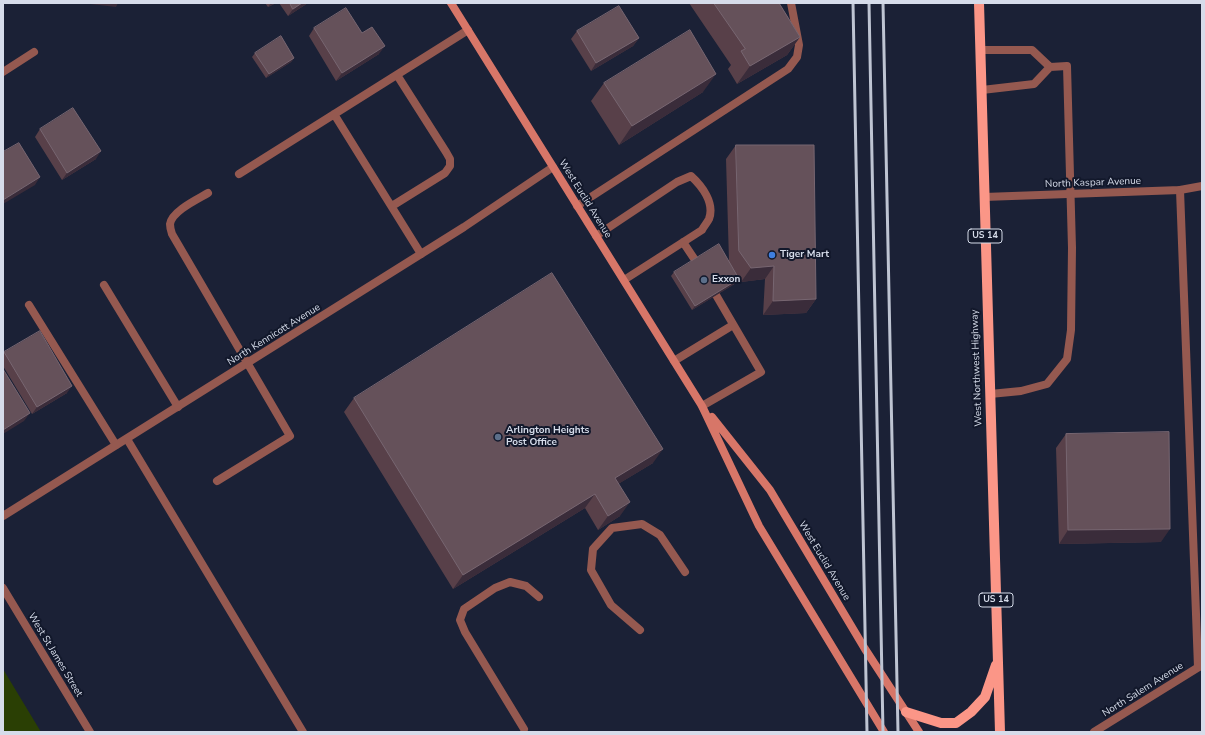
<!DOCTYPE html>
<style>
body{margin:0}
#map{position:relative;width:1205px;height:735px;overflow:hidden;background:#1b2136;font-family:"Nunito Sans",sans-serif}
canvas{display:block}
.frame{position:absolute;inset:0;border:4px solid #d6dcea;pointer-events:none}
</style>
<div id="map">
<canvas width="1205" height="735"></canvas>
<div class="frame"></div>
</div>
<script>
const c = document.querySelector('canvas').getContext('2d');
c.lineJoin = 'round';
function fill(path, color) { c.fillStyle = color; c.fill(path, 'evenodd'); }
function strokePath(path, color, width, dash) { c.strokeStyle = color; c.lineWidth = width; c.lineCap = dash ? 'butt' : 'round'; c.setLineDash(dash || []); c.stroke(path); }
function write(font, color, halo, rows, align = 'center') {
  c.font = font + ' "Nunito Sans",sans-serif'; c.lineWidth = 4; c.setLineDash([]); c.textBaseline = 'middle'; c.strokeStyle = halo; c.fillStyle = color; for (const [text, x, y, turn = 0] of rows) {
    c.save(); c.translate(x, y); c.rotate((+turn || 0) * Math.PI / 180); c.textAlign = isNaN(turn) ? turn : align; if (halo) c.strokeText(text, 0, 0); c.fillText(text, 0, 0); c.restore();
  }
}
const green = new Path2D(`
 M 3,669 L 41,732 L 3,732 Z`);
const lane = new Path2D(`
 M 981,50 L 1032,50 L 1050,67
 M 982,90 L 1034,84 L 1050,67 L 1067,66 L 1072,248 L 1071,330 L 1067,359 L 1047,384 L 1021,391 L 990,394
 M 334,114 L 421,254
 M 239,174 L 468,30
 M 1180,190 L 1198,667
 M 208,193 C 198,199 172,211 170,224 C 170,227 171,231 172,234 L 290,436 L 217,481
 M 392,206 L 445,173 L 450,166 L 450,159 L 446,152 L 397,75
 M 577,206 L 788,69 L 797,57 L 799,45 L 791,3
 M 596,236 L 677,182 L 691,176 C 702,186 715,203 709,219 C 707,223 704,226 702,230 L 624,280
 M 683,242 L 695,260
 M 104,285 L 178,407
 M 29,305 L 116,445
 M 674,361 L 733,325
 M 702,406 L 761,372 L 716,295
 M 127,439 L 303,732
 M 640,630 L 611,605 L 591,570 L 593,549 L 612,528 L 642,524 L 660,535 L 685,572
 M 524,729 L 465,632 L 460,620 L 464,609 L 495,588 L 510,582 L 526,586 L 539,597`);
const street = new Path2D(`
 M 3,72 L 34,52
 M 984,197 L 1180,190 L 1202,186
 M 3,516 L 464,227 L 553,167
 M 3,588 L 90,732
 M 1094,732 L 1202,665`);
const secondary = new Path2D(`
 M 451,3 L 702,406 L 759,526 L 884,732
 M 712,417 L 770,490 L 865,649 L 919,732`);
const primary = new Path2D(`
 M 979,3 L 1000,732
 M 906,712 L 941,723 L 956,723 L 971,712 L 985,697 L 996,665`);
const rail = new Path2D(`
 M 853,3 L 867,732
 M 869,3 L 883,732
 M 883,3 L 898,732`);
const wall = new Path2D(`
 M 265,3 L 276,3 L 268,7 Z
 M 279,3 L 308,3 L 288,16 Z
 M 689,3 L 779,3 L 800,37 L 787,55 L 737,84 L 728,69 L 731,65 Z
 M 314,28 L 362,33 L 379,54 L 336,81 L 309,36 Z
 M 577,31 L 639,38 L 633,46 L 591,71 L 571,39 Z
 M 255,53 L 294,58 L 291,62 L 266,78 L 252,57 Z
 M 604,83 L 703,92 L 619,145 L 591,101 Z
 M 40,129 L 96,159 L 62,180 L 35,137 Z
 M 736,145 L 816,299 L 806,313 L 763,315 L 765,279 L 741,282 L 738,277 L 736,283 L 692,310 L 671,276 L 674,272 L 729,261 L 726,159 Z
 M 4,352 L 67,393 L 32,414 L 3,366 L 3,354 Z
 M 354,398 L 653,463 L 618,484 L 620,516 L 598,530 L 585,508 L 453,589 L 344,412 Z
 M 1066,434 L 1161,542 L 1059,544 L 1056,448 Z`);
const shadedWall = new Path2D(`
 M 82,3 L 118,3 L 116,7 Z
 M 271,3 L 276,3 L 268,7 Z
 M 302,3 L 308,3 L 288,16 L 293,9 Z
 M 800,37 L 787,55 L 737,84 L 750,66 Z
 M 639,38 L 633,46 L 591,71 L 596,63 Z
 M 385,46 L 379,54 L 336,81 L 342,73 Z
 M 294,58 L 291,62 L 266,78 L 269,74 Z
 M 716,74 L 703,92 L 619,145 L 632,126 Z
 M 101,151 L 96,159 L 62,180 L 67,173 Z
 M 40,177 L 35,185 L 3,204 L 3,200 Z
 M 774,266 L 765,279 L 741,282 L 751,268 Z
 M 739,279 L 736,283 L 692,310 L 695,306 Z
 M 816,299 L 806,313 L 763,315 L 773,301 Z
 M 72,386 L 67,393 L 32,414 L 37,407 Z
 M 30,413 L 24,421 L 3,434 L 3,430 Z
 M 663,449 L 653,463 L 605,492 L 615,478 Z
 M 595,494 L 585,508 L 453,589 L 463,575 Z
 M 630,502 L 620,516 L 598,530 L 608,516 Z
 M 1170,529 L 1161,542 L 1059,544 L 1068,530 Z`);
const building = new Path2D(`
 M 290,3 L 302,3 L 293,9 Z
 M 714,3 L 779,3 L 800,37 L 750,66 L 741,51 L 745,49 Z
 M 619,6 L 639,38 L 596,63 L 577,31 Z
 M 346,8 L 362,33 L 372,27 L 385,46 L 342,73 L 314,28 Z
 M 690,30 L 716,74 L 632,126 L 604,83 Z
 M 281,36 L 294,58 L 269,74 L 255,53 Z
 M 73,108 L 101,151 L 67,173 L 40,129 Z
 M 19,143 L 40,177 L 3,200 L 3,152 Z
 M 736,145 L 814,145 L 816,299 L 773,301 L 774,266 L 751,268 L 739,251 Z
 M 719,244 L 739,279 L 695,306 L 674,272 Z
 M 552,273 L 663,449 L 615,478 L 630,502 L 608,516 L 595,494 L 463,575 L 354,398 Z
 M 40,331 L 72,386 L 37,407 L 4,352 Z
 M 3,369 L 30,413 L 3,430 Z
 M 1169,432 L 1170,529 L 1068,530 L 1066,434 Z`);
const markers = [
 [772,255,4,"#3f7fe0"],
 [704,280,4,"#5c6f8a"],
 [498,437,4,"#5c6f8a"]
];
const shields = [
 [985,236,34],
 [996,600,34]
];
const shieldNames = [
 ["US 14",985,236],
 ["US 14",996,600]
];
const streetNames = [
 ["North Kaspar Avenue",1093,183,-2],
 ["West Euclid Avenue",585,199,58],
 ["North Kennicott Avenue",274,335,-32],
 ["West Northwest Highway",977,368,-92],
 ["West Euclid Avenue",824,561,59],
 ["West St James Street",55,655,59],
 ["North Salem Avenue",1143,690,-32]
];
const poiNames = [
 ["Tiger Mart",780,255],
 ["Exxon",712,280],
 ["Arlington Heights",506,431],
 ["Post Office",506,443]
];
fill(green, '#2a3f04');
strokePath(lane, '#955950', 8);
strokePath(street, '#955950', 8);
strokePath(secondary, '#d77668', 8);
strokePath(primary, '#fb9687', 10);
strokePath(rail, '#bec4d2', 3);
fill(wall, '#584049');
fill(shadedWall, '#3a2c3a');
fill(building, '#65515a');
strokePath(building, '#776671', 1);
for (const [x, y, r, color] of markers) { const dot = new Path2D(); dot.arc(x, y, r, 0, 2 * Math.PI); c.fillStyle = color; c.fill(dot); strokePath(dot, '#12182b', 1.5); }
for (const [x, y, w] of shields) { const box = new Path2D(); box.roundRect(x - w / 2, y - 7, w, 14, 3); c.fillStyle = '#12182b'; c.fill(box); strokePath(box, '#d6dcea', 1); }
write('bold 9px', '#d6dcea', null, shieldNames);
write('10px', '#d6dcea', '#12182b', streetNames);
write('bold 10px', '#d6dcea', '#12182b', poiNames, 'left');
</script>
